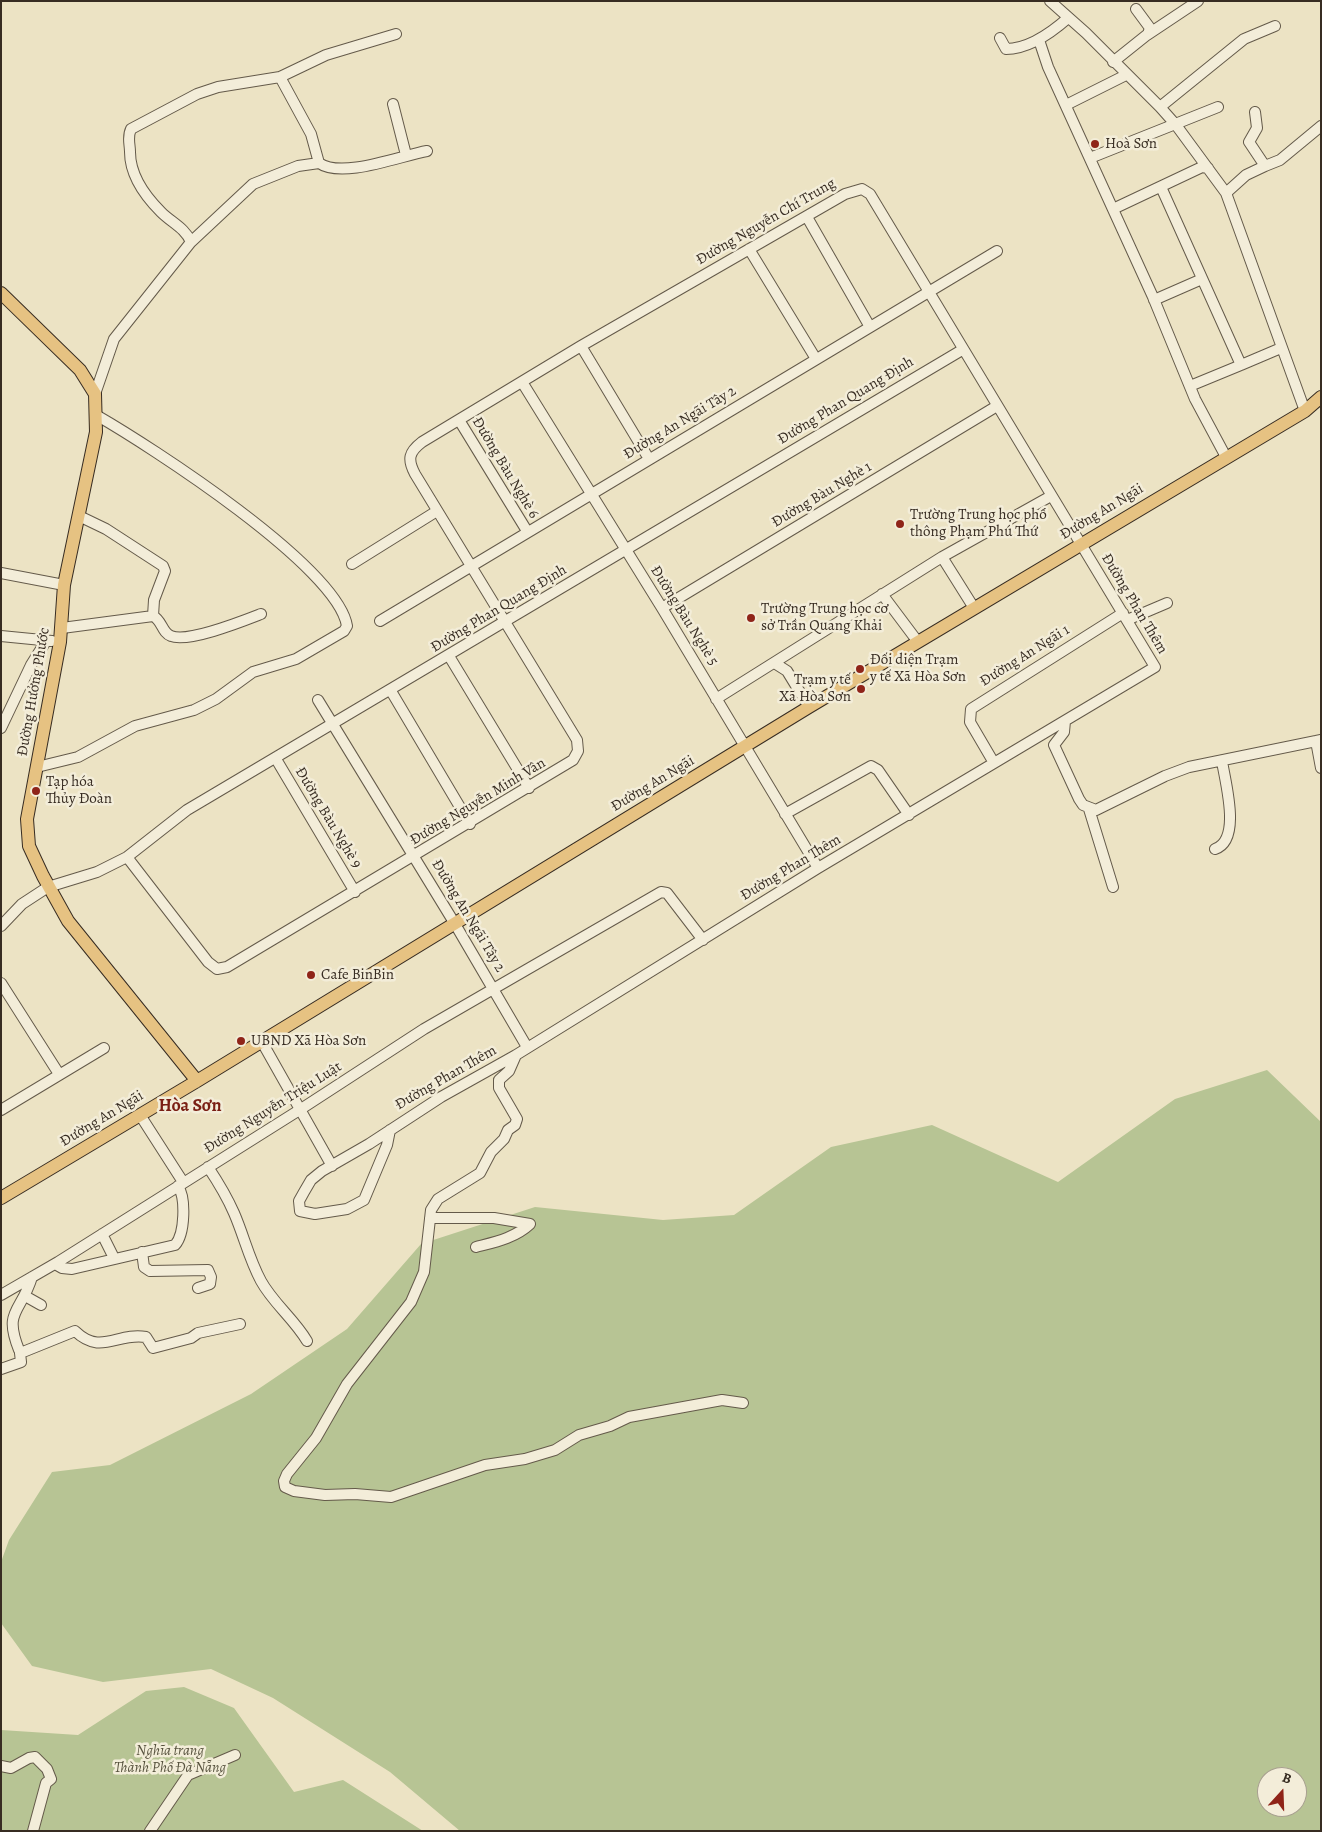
<!DOCTYPE html>
<meta charset="utf-8">
<style>
body{margin:0}
#map{position:relative;width:1322px;height:1832px;overflow:hidden;background:#ece3c4;font-family:Alegreya,serif}
canvas{display:block}
.frame{position:absolute;inset:0;border:2px solid #372c22;pointer-events:none}
.north{position:absolute;left:1257px;top:1767px;width:50px;height:50px;box-sizing:border-box;background:#f3edd9;border:1px solid #a8a090;border-radius:50%;rotate:20deg;font-size:14px;font-weight:700;line-height:20px;text-align:center;color:#372c22}
.north::after{content:'';display:block;margin:auto;width:18px;height:22px;background:#8f2418;clip-path:polygon(50% 0,100% 100%,50% 72%,0 100%)}
</style>
<div id="map">
<canvas width="1322" height="1832"></canvas>
<div class="frame"></div>
<div class="north">B</div>
</div>
<script>
const c = document.querySelector('canvas').getContext('2d');
c.lineJoin = 'round';
function fill(path, color) { c.fillStyle = color; c.fill(path, 'evenodd'); }
function strokePath(path, color, width, dash) { c.strokeStyle = color; c.lineWidth = width; c.lineCap = dash ? 'butt' : 'round'; c.setLineDash(dash || []); c.stroke(path); }
function write(font, color, halo, rows, align = 'center') {
  c.font = font + ' Alegreya,serif'; c.lineWidth = 5; c.setLineDash([]); c.textBaseline = 'middle'; c.strokeStyle = halo; c.fillStyle = color; for (const [text, x, y, turn = 0] of rows) {
    c.save(); c.translate(x, y); c.rotate((+turn || 0) * Math.PI / 180); c.textAlign = isNaN(turn) ? turn : align; if (halo) c.strokeText(text, 0, 0); c.fillText(text, 0, 0); c.restore();
  }
}
const green = new Path2D(`
 M 1267,1070 L 1321,1122 L 1321,1831 L 460,1831 L 390,1772 L 273,1698 L 211,1669 L 103,1682 L 32,1666 L 1,1623 L 1,1562 L 9,1540 L 52,1472 L 110,1465 L 251,1394 L 347,1329 L 421,1244 L 535,1207 L 663,1220 L 734,1215 L 831,1147 L 932,1125 L 1058,1182 L 1175,1099 ZM 1267,1777 L 1297,1777 L 1297,1807 L 1267,1807 Z
 M 184,1687 L 234,1708 L 294,1792 L 343,1780 L 423,1831 L 1,1831 L 1,1730 L 78,1735 L 146,1691 Z`);
const minor = new Path2D(`
 M 1050,1 L 1086,33 L 1160,107 L 1176,125 L 1226,193 L 1305,411
 M 1147,35 L 1198,1
 M 1000,38 L 1006,49 C 1029,49 1051,33 1068,18
 M 1039,40 L 1048,67 L 1153,297 L 1195,399 L 1226,457
 M 1113,62 L 1148,34 L 1150,28 L 1136,9
 M 280,77 L 326,55 L 396,34
 M 393,104 L 406,155
 M 1066,105 L 1126,75
 M 1160,107 L 1244,39 L 1275,26
 M 1090,158 L 1218,107
 M 1265,166 L 1280,160 L 1321,126
 M 1161,187 L 1241,365 L 1190,386
 M 1226,193 L 1246,175 L 1265,166 L 1249,142 L 1257,128 L 1255,112
 M 1113,209 L 1202,167 L 1208,168
 M 807,217 L 870,327
 M 191,242 C 185,228 172,223 161,212 C 145,196 130,176 130,152 C 130,144 127,137 131,129 L 197,94 L 218,87 L 280,77 L 311,134 L 319,163 C 342,179 400,156 427,151
 M 749,249 L 816,359
 M 1154,300 L 1202,279
 M 581,346 L 649,459
 M 1241,365 L 1281,348
 M 522,382 L 662,608 L 818,868
 M 95,394 L 114,339 L 191,242 L 253,184 L 298,166 L 319,163
 M 459,420 L 527,531
 M 79,516 L 106,529 L 163,566 L 165,571 L 154,600 L 153,616
 M 942,557 L 1051,496
 M 352,564 L 437,511
 M 1,573 L 64,585
 M 882,594 L 918,642
 M 662,608 L 997,406
 M 1127,620 L 1167,603
 M 380,621 L 997,251
 M 62,628 L 153,616 C 162,620 162,633 171,636 C 188,643 243,621 261,614
 M 1,636 L 52,641
 M 449,656 L 529,788
 M 776,664 L 787,671 L 809,707
 M 391,691 L 470,824
 M 716,699 L 942,557 L 974,608
 M 318,700 L 455,924 L 527,1047
 M 1065,721 L 1064,732 L 1054,745 L 1079,799 L 1083,805 L 1096,810 L 1165,776 L 1189,767 L 1321,740
 M 1,728 L 31,665 L 46,641
 M 1316,741 L 1321,768
 M 276,759 L 355,892
 M 994,763 L 970,722 L 971,709 L 1123,613
 M 37,767 L 78,757 L 135,726 L 194,710 L 216,699 L 253,672 L 296,659 L 344,631 L 347,626 C 338,567 150,446 96,415
 M 1089,809 L 1113,887
 M 785,814 L 871,766 L 878,770 L 909,815
 M 1215,849 C 1242,840 1225,782 1222,761
 M 127,857 L 208,962 L 217,969 L 227,967 L 573,760 L 578,751 L 577,740 L 415,474 C 407,459 409,452 422,442 L 581,346 L 845,194 L 862,189 L 870,194 L 1155,667 L 818,868 L 516,1055 L 441,1097 L 369,1144 L 322,1171 L 311,1180 L 304,1192 L 299,1201 L 300,1211 L 315,1214 L 347,1209 L 364,1200 L 387,1145 L 390,1130
 M 1,926 L 22,904 L 48,887 L 97,872 L 127,857 L 187,810 L 962,350
 M 1,983 L 59,1074
 M 262,1042 L 332,1166
 M 516,1055 L 509,1071 L 499,1080 L 499,1088 L 517,1119 L 515,1125 L 508,1130 L 504,1139 L 491,1152 L 480,1173 L 438,1199 L 431,1210 L 424,1272 L 411,1302 L 347,1384 L 316,1438 L 287,1474 L 284,1481 L 285,1487 L 294,1491 L 325,1495 L 355,1494 L 391,1497 L 485,1465 L 525,1459 L 555,1450 L 579,1435 L 610,1426 L 629,1417 L 722,1400 L 743,1403
 M 1,1110 L 104,1048
 M 140,1115 L 183,1182
 M 208,1167 C 218,1182 227,1197 234,1213 C 244,1236 249,1259 261,1281 C 273,1303 294,1319 307,1341
 M 430,1218 L 494,1218 L 530,1224 C 515,1238 495,1242 476,1247
 M 102,1234 L 114,1258
 M 142,1252 L 144,1267 L 150,1271 L 208,1270 L 211,1277 L 210,1284 L 198,1288
 M 55,1264 L 62,1268 L 72,1269 L 175,1245 C 185,1234 186,1198 178,1186
 M 32,1277 C 21,1313 3,1310 19,1350 L 23,1352 L 75,1331 C 101,1356 117,1332 146,1337 L 153,1348 L 191,1338 L 198,1333 L 240,1324
 M 1,1295 L 58,1262 L 301,1109 L 424,1029 L 661,892 L 667,893 L 703,940
 M 25,1296 L 41,1305
 M 1,1369 L 21,1362 L 20,1353 L 23,1352
 M 1,1766 L 11,1768 L 29,1758 L 35,1757 L 47,1769 L 51,1779 L 46,1783 L 33,1831
 M 150,1831 L 188,1775 L 235,1755`);
const major = new Path2D(`
 M 1,293 L 80,370 L 95,394 L 96,432 L 64,585 L 60,642 L 27,819 L 29,846 L 43,876 L 68,921 L 197,1081
 M 1,1198 L 197,1081 L 809,707 L 1305,411 L 1321,397`);
const markers = [
 [1095,144,5,"#8f2418"],
 [900,524,5,"#8f2418"],
 [751,618,5,"#8f2418"],
 [860,669,5,"#8f2418"],
 [861,689,5,"#8f2418"],
 [36,791,5,"#8f2418"],
 [311,975,5,"#8f2418"],
 [241,1041,5,"#8f2418"]
];
const poiNames = [
 ["Hoà Sơn",1105,144],
 ["Trường Trung học phổ",910,515],
 ["thông Phạm Phú Thứ",910,532],
 ["Trường Trung học cơ",761,609],
 ["sở Trần Quang Khải",761,626],
 ["Đối diện Trạm",870,660],
 ["y tế Xã Hòa Sơn",870,677],
 ["Trạm y tế",851,680,"right"],
 ["Xã Hòa Sơn",851,697,"right"],
 ["Tạp hóa",46,782],
 ["Thủy Đoàn",46,799],
 ["Cafe BinBin",321,975],
 ["UBND Xã Hòa Sơn",251,1041]
];
const streetNames = [
 ["Đường Nguyễn Chí Trung",766,222,-30],
 ["Đường Phan Quang Định",846,401,-31],
 ["Đường An Ngãi Tây 2",680,423,-31],
 ["Đường Bàu Nghè 6",505,468,59],
 ["Đường Bàu Nghè 1",822,495,-31],
 ["Đường An Ngãi",1102,512,-31],
 ["Đường Phan Thêm",1134,604,59],
 ["Đường Phan Quang Định",499,609,-31],
 ["Đường Bàu Nghè 5",684,616,58],
 ["Đường An Ngãi 1",1025,656,-32],
 ["Đường Hưởng Phước",34,692,-80],
 ["Đường An Ngãi",653,784,-31],
 ["Đường Nguyễn Minh Vân",478,802,-31],
 ["Đường Bàu Nghè 9",328,818,59],
 ["Đường Phan Thêm",791,868,-31],
 ["Đường An Ngãi Tây 2",468,916,59],
 ["Đường Phan Thêm",446,1078,-30],
 ["Đường Nguyễn Triệu Luật",273,1108,-32],
 ["Đường An Ngãi",102,1119,-31]
];
const parkNames = [
 ["Nghĩa trang",170,1751],
 ["Thành Phố Đà Nẵng",170,1768]
];
const quarterNames = [
 ["Hòa Sơn",190,1107]
];
fill(green, '#b7c494');
strokePath(minor, '#645a4a', 12);
strokePath(major, '#372c22', 14);
strokePath(minor, '#f3edd9', 10);
strokePath(major, '#e6c282', 12);
for (const [x, y, r, color] of markers) { const dot = new Path2D(); dot.arc(x, y, r, 0, 2 * Math.PI); c.fillStyle = color; c.fill(dot); strokePath(dot, '#f3edd9', 2); }
write('15px', '#372c22', '#f3edd9', poiNames, 'left');
write('15px', '#372c22', '#f3edd9', streetNames);
write('italic 15px', '#57523e', '#f3edd9', parkNames);
write('bold 18px', '#7a1f14', '#f3edd9', quarterNames);
</script>
